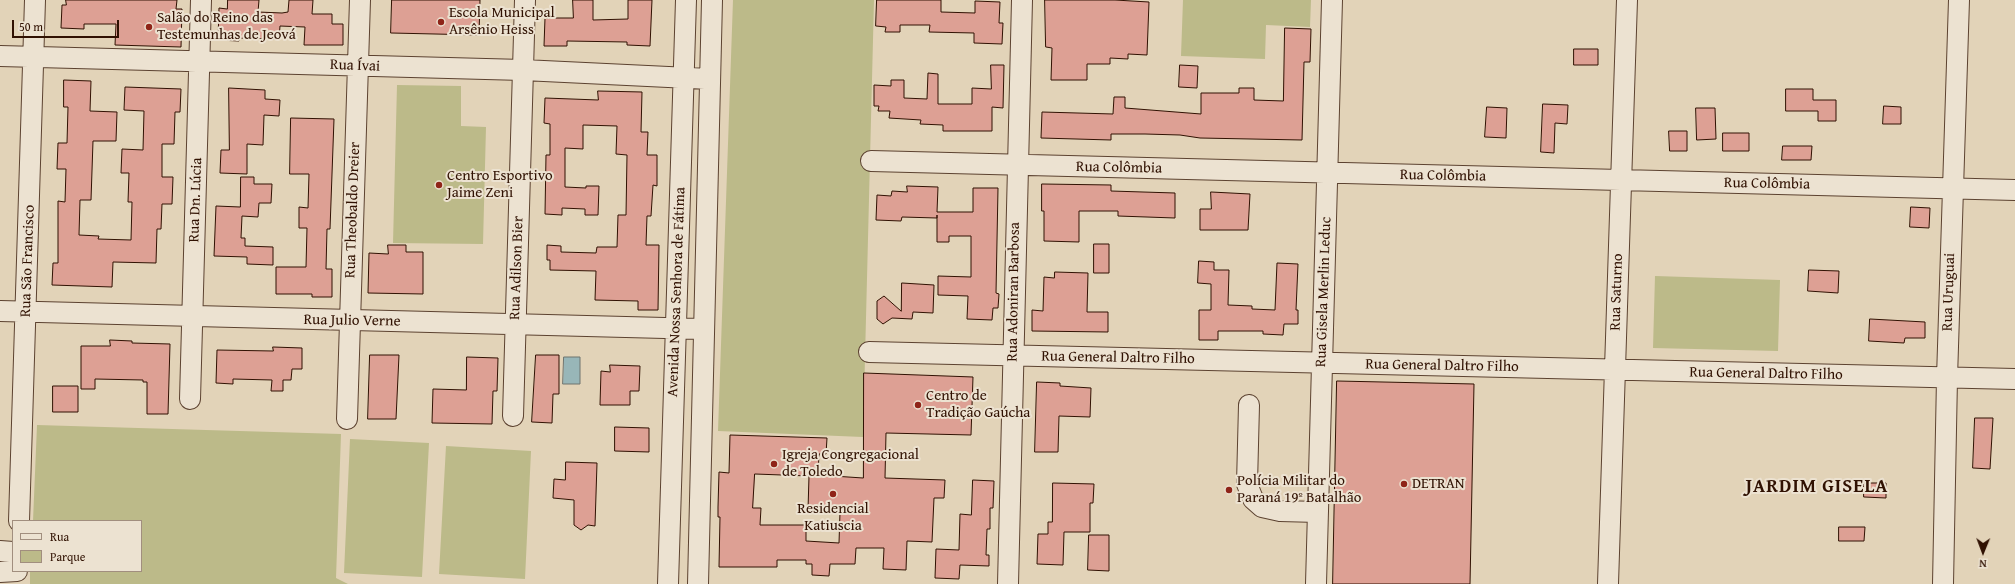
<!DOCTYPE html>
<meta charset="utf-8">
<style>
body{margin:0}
#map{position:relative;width:2015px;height:584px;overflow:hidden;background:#e2d3b8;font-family:"Gentium Book Plus",serif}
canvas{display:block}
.legend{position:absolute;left:12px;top:520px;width:130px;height:52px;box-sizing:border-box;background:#ece2d1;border:1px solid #a18e7e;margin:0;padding:5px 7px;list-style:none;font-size:12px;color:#301102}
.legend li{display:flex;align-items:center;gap:8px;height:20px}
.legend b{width:20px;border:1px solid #a18e7e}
.north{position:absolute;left:1963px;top:532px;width:40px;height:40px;-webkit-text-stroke:3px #ece2d1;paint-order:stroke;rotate:181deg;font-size:11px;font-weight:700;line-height:16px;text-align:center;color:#301102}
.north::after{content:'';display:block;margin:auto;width:14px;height:18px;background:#301102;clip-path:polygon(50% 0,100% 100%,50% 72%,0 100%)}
.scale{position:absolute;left:12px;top:20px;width:107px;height:18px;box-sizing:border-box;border:2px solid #301102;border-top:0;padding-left:5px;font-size:12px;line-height:14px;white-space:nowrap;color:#301102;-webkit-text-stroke:3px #ece2d1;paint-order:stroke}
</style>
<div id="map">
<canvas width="2015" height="584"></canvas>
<ul class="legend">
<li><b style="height:5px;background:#ece2d1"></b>Rua</li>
<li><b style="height:11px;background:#bcba89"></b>Parque</li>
</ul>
<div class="north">N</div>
<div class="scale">50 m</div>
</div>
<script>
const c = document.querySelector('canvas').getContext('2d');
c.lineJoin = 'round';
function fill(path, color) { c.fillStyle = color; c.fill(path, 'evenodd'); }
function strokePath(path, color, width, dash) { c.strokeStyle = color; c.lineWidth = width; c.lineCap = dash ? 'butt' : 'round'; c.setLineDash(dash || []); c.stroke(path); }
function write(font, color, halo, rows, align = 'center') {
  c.font = font + ' "Gentium Book Plus",serif'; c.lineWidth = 4; c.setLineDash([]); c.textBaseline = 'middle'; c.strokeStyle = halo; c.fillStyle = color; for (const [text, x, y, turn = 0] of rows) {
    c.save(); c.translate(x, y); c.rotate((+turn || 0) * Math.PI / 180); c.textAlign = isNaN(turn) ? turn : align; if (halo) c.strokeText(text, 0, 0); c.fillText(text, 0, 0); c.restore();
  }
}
const green = new Path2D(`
 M 733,0 L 874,0 L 863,437 L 718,431 Z
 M 1183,0 L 1311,0 L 1310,27 L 1266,25 L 1265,59 L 1181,56 Z
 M 397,85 L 461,86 L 461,126 L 486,127 L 483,244 L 393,243 Z
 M 1655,276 L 1780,280 L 1778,351 L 1653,348 Z
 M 37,425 L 341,434 L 336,578 L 348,584 L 30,584 L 30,571 L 141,571 L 141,521 L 33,521 Z
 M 350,439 L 429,443 L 422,577 L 344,573 Z
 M 446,446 L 531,451 L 525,579 L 439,574 Z`);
const water = new Path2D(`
 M 564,357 L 580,357 L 580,384 L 563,384 Z`);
const building = new Path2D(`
 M 66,0 L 177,0 L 176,9 L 182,9 L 181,47 L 115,45 L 116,24 L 84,24 L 84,29 L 61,28 L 62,5 L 66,5 Z
 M 228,0 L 259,0 L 258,12 L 282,13 L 288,12 L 289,0 L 313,0 L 312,14 L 332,14 L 332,24 L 343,24 L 343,45 L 304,45 L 305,27 L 280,26 L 279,39 L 239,38 L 239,41 L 218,40 L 219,8 L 227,9 Z
 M 392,0 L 480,0 L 479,35 L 391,33 Z
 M 573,0 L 593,0 L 593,20 L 628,19 L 628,0 L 652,0 L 650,46 L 627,45 L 627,42 L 567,41 L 567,46 L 544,46 L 545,18 L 573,18 Z
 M 877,0 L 941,0 L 941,12 L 975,13 L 975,1 L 1000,2 L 999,23 L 1003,23 L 1002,44 L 974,43 L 974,33 L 929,32 L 930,25 L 900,25 L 900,32 L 885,32 L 886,27 L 876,26 Z
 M 1045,0 L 1115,0 L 1149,2 L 1147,55 L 1128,54 L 1128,59 L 1110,58 L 1110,64 L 1087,64 L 1087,80 L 1051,80 L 1052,48 L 1046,47 Z
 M 1285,28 L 1311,29 L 1310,62 L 1304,62 L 1302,140 L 1200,138 L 1180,135 L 1145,134 L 1111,134 L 1111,140 L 1041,138 L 1042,112 L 1113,114 L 1114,97 L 1125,97 L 1125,108 L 1201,114 L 1201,93 L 1239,93 L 1239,88 L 1254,88 L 1254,100 L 1283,101 Z
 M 1574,49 L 1598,49 L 1598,65 L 1574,65 Z
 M 991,65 L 1004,65 L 1003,108 L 992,107 L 992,131 L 943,131 L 943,125 L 920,124 L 921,120 L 889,118 L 890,111 L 878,111 L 879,106 L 874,106 L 874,85 L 891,86 L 891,80 L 904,80 L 904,98 L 927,99 L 928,73 L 938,74 L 938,104 L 972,104 L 972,88 L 991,89 Z
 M 1180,65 L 1198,66 L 1197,88 L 1179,87 Z
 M 64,80 L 91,81 L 90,111 L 117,112 L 116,141 L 93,141 L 91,200 L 80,200 L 79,235 L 99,236 L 98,239 L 131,240 L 132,202 L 128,202 L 129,173 L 121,173 L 122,149 L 143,150 L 144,111 L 124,110 L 125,87 L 181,89 L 180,112 L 175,112 L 174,144 L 162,144 L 162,177 L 173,177 L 172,204 L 162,204 L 161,229 L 157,229 L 156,263 L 113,262 L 112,287 L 52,285 L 53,263 L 58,263 L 58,201 L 65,202 L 66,169 L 57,169 L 58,143 L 67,143 L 68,107 L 64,107 Z
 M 229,88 L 265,90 L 265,99 L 280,100 L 279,116 L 264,115 L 263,145 L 247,144 L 247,174 L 220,173 L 221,150 L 229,150 Z
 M 1786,89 L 1813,89 L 1813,100 L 1836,100 L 1836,121 L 1818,121 L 1818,111 L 1786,111 Z
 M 598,91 L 642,92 L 641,132 L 648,132 L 647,155 L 657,155 L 657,186 L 653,185 L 651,216 L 647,216 L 646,245 L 659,245 L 658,310 L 638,310 L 638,301 L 595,300 L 596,271 L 550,270 L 550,260 L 547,260 L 547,245 L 561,246 L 561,252 L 596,253 L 597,247 L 617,247 L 618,215 L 626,215 L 627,155 L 616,154 L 617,126 L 583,125 L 583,149 L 565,148 L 565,187 L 586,188 L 586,186 L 599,186 L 598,215 L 585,215 L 585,209 L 562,208 L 562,215 L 545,214 L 546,155 L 550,155 L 550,124 L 544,123 L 545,98 L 598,100 Z
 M 1543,104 L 1568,105 L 1567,124 L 1555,123 L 1554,153 L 1541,152 Z
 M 1884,106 L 1901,107 L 1901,124 L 1883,124 Z
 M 1487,107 L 1507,108 L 1506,138 L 1485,137 Z
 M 1696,108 L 1715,108 L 1716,139 L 1697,140 Z
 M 291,118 L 334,119 L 330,229 L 327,229 L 326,269 L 332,269 L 332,297 L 312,297 L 312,294 L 276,294 L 276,267 L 306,267 L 307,228 L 299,228 L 299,207 L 308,208 L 309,174 L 290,174 Z
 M 1669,131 L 1687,131 L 1687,151 L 1670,151 Z
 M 1723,133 L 1749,133 L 1749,151 L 1723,151 Z
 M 1783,146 L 1812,146 L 1811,160 L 1782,160 Z
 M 241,177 L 254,177 L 254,184 L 272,184 L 271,203 L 259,203 L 258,217 L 242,216 L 241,238 L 245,238 L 245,246 L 273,247 L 273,265 L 247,264 L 247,257 L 214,256 L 216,206 L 240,207 Z
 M 1042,184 L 1111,185 L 1111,191 L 1175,193 L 1175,218 L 1118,216 L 1118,211 L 1079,211 L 1079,242 L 1044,241 L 1044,211 L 1042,211 Z
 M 907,186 L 938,187 L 937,212 L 973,212 L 973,188 L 998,188 L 996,293 L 999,294 L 998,308 L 993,308 L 992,320 L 967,319 L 968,296 L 938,295 L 938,276 L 971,277 L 971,236 L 949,236 L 949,242 L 937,242 L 937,215 L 937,218 L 902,217 L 901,221 L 876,220 L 877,195 L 891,196 L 892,191 L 907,192 Z
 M 1211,192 L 1250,194 L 1248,230 L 1200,230 L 1200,209 L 1211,209 Z
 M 1911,207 L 1930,208 L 1929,228 L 1910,227 Z
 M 1094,244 L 1109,244 L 1109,273 L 1094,273 Z
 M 388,245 L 406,245 L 406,252 L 423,252 L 423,294 L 368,293 L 369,253 L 388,254 Z
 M 1199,261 L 1214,262 L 1214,270 L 1229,270 L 1228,305 L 1252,306 L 1252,309 L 1275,310 L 1277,263 L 1298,264 L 1296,310 L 1298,310 L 1298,324 L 1284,324 L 1283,335 L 1263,334 L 1263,331 L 1218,331 L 1218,340 L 1199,340 L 1199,310 L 1211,310 L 1211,284 L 1198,283 Z
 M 1809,270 L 1839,271 L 1838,293 L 1808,291 Z
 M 1055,272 L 1088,273 L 1087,312 L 1108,312 L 1108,332 L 1032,331 L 1032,310 L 1043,311 L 1044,277 L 1054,278 Z
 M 902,283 L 934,285 L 933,313 L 913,312 L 912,319 L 892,318 L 883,324 L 877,319 L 877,301 L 884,296 L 901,311 Z
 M 1870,319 L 1925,322 L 1925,338 L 1905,338 L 1904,343 L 1869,341 Z
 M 110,340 L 132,341 L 132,343 L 170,344 L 168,414 L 147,414 L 147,382 L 143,382 L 143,380 L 95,379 L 95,389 L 81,389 L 81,346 L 110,346 Z
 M 273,347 L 302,348 L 302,369 L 292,369 L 291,380 L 283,380 L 283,391 L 271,391 L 272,380 L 233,379 L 233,384 L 216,383 L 217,350 L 273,351 Z
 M 370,355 L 399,355 L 396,419 L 368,419 Z
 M 536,355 L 559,355 L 559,394 L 553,394 L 552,423 L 532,422 Z
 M 467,357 L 498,358 L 497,391 L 493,391 L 492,424 L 432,423 L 433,389 L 466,390 Z
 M 610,365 L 640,366 L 639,391 L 630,391 L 630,405 L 600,405 L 601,371 L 610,372 Z
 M 864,373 L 973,377 L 971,435 L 886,433 L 885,478 L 945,480 L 944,498 L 934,498 L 932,542 L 907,541 L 906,570 L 883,569 L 884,548 L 856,548 L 855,564 L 830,564 L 829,576 L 812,575 L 812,564 L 806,564 L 806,560 L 777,560 L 777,567 L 719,567 L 720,517 L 718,517 L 718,507 L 719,472 L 729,473 L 730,435 L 827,438 L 826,454 L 819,454 L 818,475 L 863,478 ZM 755,474 L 809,476 L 808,510 L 840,512 L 839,543 L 806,541 L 806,525 L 760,525 L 761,508 L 753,508 Z
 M 1337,381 L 1474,384 L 1470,584 L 1333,584 Z
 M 1037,382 L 1060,383 L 1060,386 L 1091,388 L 1090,417 L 1059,416 L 1058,452 L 1035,452 Z
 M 53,386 L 78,386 L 78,412 L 53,412 Z
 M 1975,418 L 1993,418 L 1990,469 L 1973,468 Z
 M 615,427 L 649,428 L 649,452 L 615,451 Z
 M 566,462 L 597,463 L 595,526 L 588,525 L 581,530 L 574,525 L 574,500 L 553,498 L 554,479 L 565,480 Z
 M 973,480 L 994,481 L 993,508 L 990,508 L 990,529 L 987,529 L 986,555 L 989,555 L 989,566 L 960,565 L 959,579 L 935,578 L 936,549 L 959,550 L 960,514 L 971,515 Z
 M 1053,483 L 1094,484 L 1093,503 L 1090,503 L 1090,532 L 1064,532 L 1063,565 L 1037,564 L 1038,534 L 1048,534 L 1048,522 L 1052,522 Z
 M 1864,483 L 1886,483 L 1886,498 L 1864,497 Z
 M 1839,527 L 1865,527 L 1864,541 L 1839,541 Z
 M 1089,535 L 1109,535 L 1109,571 L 1088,570 Z`);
const minor = new Path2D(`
 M 0,56 L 523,70 L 710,79
 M 871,161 L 2015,190
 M 0,311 L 704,329
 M 869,352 L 2015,379
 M 190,399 L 201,0
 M 1249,405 L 1247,484 L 1253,499 L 1262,507 L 1280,511 L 1318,512
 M 513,416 L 525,0
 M 347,419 L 360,0
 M 19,521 L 35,0
 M 0,551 L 13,552
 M 0,572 L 17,571
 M 668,584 L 686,0
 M 698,584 L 712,0
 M 1008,584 L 1022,0
 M 1316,584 L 1332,0
 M 1608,584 L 1627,0
 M 1943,584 L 1947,378 L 1959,0`);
const markers = [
 [441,22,4,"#8f2418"],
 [149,27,4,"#8f2418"],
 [439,185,4,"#8f2418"],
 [918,405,4,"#8f2418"],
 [774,464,4,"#8f2418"],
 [1404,484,4,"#8f2418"],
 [1229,490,4,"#8f2418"],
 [833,494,4,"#8f2418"]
];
const poiNames = [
 ["Escola Municipal",449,13],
 ["Arsênio Heiss",449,30],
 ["Salão do Reino das",157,18],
 ["Testemunhas de Jeová",157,35],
 ["Centro Esportivo",447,176],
 ["Jaime Zeni",447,193],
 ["Centro de",926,396],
 ["Tradição Gaúcha",926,413],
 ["Igreja Congregacional",782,455],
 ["de Toledo",782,472],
 ["Polícia Militar do",1237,481],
 ["Paraná 19º Batalhão",1237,498],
 ["DETRAN",1412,484],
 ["Residencial",833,509,"center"],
 ["Katiuscia",833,526,"center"]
];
const streetNames = [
 ["Rua Ívai",355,66,2],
 ["Rua Colômbia",1119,168,1],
 ["Rua Colômbia",1443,176,1],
 ["Rua Colômbia",1767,184,1],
 ["Rua Dn. Lúcia",196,200,-88],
 ["Rua Theobaldo Dreier",353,210,-88],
 ["Rua São Francisco",28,261,-88],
 ["Rua Adilson Bier",517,268,-88],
 ["Avenida Nossa Senhora de Fátima",677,292,-88],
 ["Rua Adoniran Barbosa",1014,292,-89],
 ["Rua Gisela Merlin Leduc",1324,292,-88],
 ["Rua Saturno",1617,292,-88],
 ["Rua Uruguai",1949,292,-88],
 ["Rua Julio Verne",352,321,1],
 ["Rua General Daltro Filho",1118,358,1],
 ["Rua General Daltro Filho",1442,366,1],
 ["Rua General Daltro Filho",1766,374,1]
];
const districtNames = [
 ["JARDIM GISELA",1817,487]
];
fill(green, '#bcba89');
fill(water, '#98b6b8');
strokePath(water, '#6e746f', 1);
fill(building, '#dda094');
strokePath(building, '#301102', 1);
strokePath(minor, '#5c4230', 22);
strokePath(minor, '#ece2d1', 20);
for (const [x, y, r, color] of markers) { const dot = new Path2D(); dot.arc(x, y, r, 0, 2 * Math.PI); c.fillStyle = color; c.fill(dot); strokePath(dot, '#ece2d1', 1.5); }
write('15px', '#301102', '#ece2d1', poiNames, 'left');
write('15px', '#301102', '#ece2d1', streetNames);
c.letterSpacing = '1px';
write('bold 19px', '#301102', '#ece2d1', districtNames);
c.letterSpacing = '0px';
</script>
